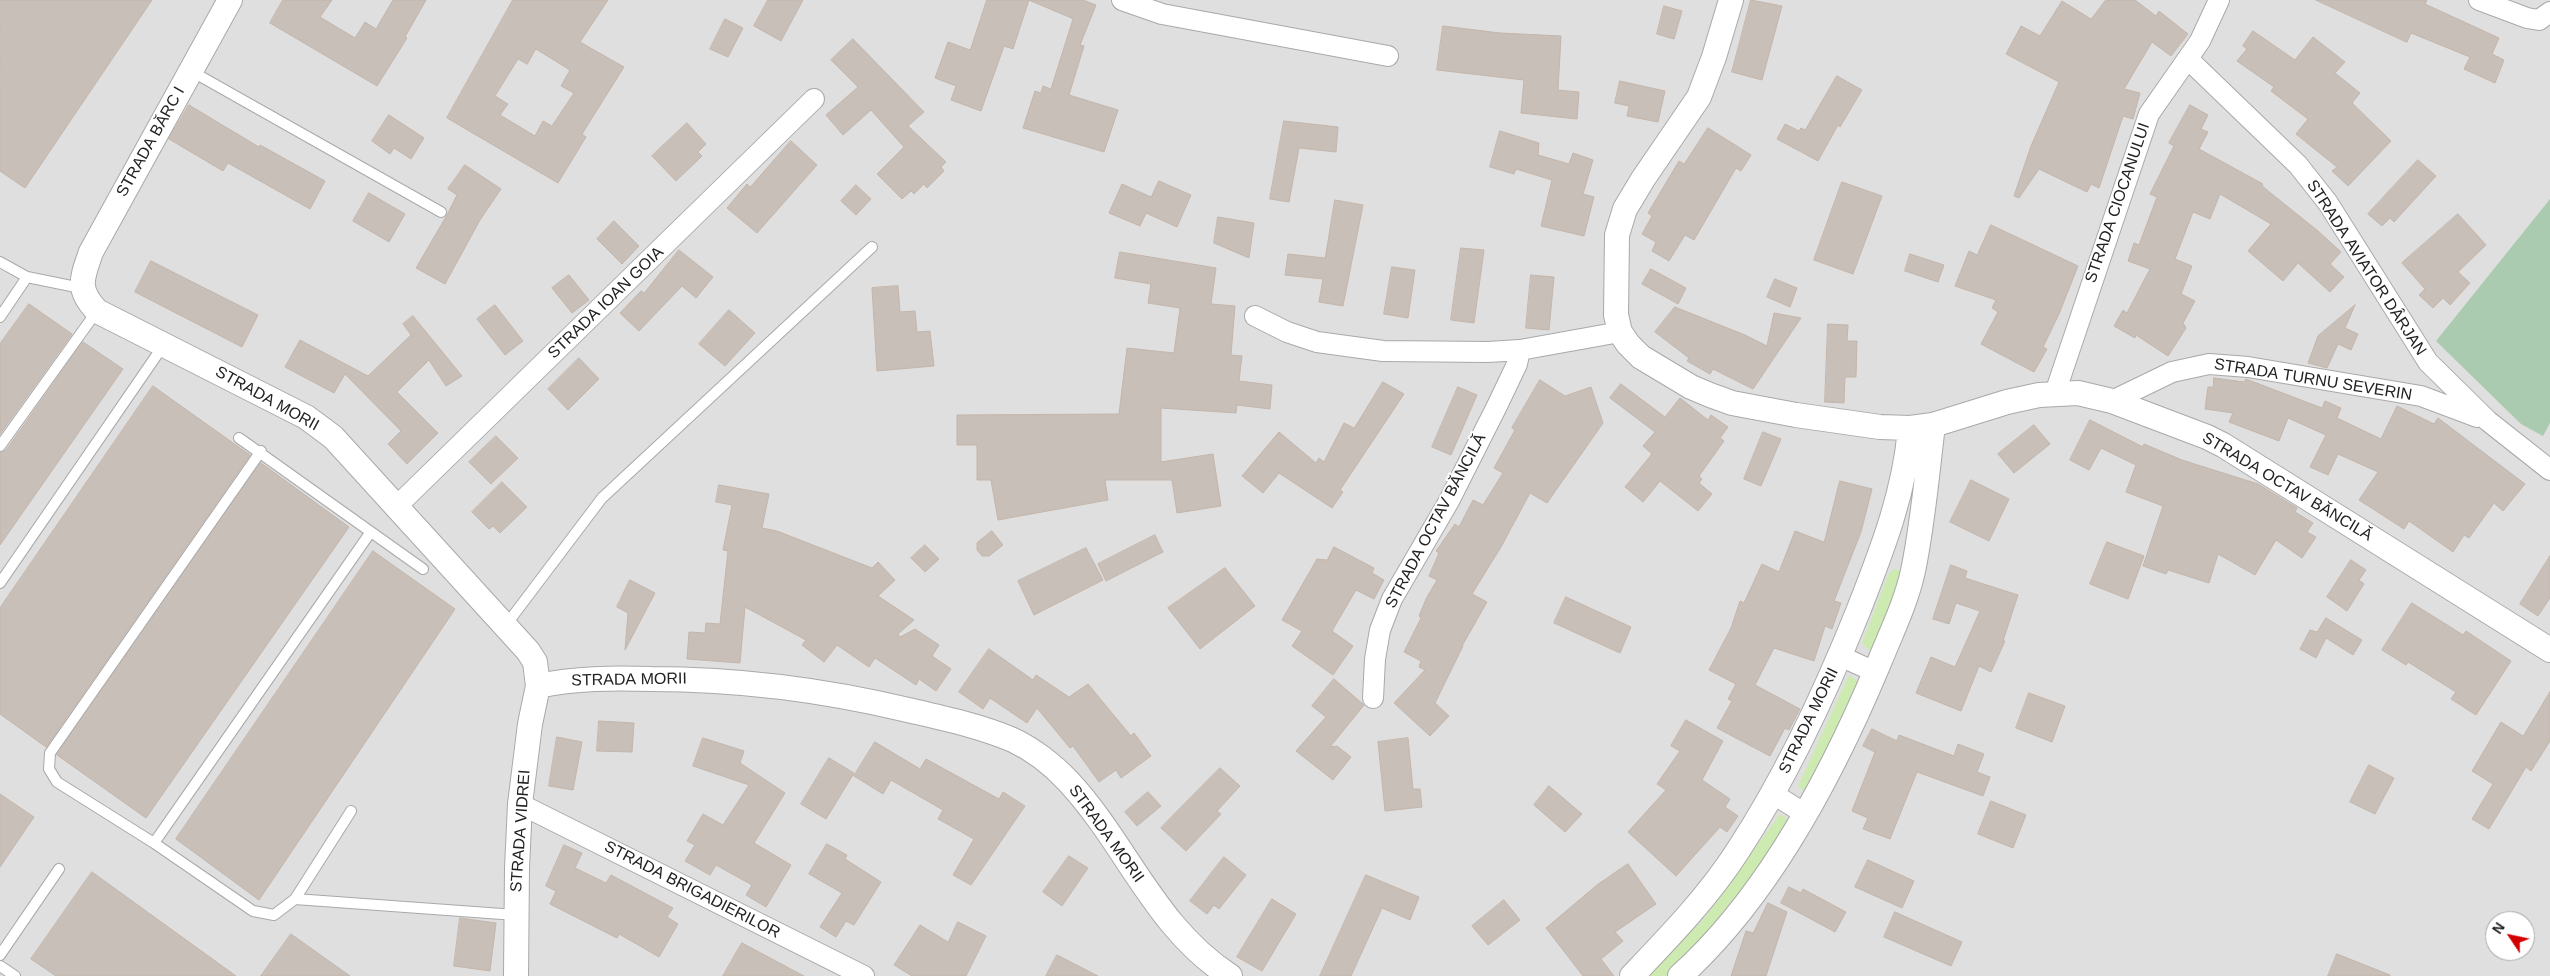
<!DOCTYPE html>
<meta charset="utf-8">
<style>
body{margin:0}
#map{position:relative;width:2550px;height:976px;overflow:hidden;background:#f2efe9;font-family:Helvetica,sans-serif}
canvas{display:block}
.north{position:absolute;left:2485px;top:911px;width:50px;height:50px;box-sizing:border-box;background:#fff;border:1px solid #a7a7a7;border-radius:50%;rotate:304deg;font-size:14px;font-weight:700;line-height:20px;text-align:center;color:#222}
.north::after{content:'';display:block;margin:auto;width:18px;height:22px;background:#d40000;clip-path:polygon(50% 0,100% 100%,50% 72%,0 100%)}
</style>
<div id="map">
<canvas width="2550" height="976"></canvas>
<div class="north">N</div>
</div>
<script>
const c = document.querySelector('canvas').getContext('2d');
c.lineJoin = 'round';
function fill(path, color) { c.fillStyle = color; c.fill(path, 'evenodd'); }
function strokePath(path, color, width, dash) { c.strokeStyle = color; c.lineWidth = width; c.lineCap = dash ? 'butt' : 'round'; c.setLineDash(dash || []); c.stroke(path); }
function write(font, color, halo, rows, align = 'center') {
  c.font = font + ' Helvetica,sans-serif'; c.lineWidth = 4; c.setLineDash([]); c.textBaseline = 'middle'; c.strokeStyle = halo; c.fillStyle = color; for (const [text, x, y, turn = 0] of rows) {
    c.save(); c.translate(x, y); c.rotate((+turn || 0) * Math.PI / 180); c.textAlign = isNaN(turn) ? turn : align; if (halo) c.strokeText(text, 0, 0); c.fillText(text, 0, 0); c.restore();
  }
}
const residential = new Path2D(`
 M 0,0 L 2550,0 L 2550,976 L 0,976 ZM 2495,921 L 2525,921 L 2525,951 L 2495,951 Z`);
const grass = new Path2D(`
 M 1895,569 L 1901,571 L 1903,576 L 1876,650 L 1871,652 L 1862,643 L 1889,573 Z
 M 1849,675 L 1860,683 L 1832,752 L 1805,792 L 1798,786 Z
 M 1780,814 L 1790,821 L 1734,904 L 1711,932 L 1668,976 L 1645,976 L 1702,921 Z`);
const cemetery = new Path2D(`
 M 2550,199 L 2550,423 L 2543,436 L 2521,424 L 2436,341 Z`);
const building = new Path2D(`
 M 0,0 L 152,0 L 25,188 L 0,171 Z
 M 283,0 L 332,0 L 320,17 L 355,38 L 365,22 L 376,29 L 393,0 L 426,0 L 405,37 L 407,38 L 377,86 L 270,23 Z
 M 513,0 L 608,0 L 580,42 L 624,67 L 582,134 L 586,137 L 558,183 L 447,118 ZM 536,49 L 570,70 L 561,86 L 574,93 L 552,126 L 543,121 L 535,136 L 500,115 L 508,104 L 495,96 L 518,59 L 527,64 Z
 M 768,0 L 803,0 L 781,41 L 754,26 Z
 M 987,0 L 1029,0 L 1013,49 L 1004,46 L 981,111 L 951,100 L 956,86 L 935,78 L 948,42 L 970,50 Z
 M 1029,0 L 1083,0 L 1096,5 L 1080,45 L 1084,46 L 1069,95 L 1118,110 L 1104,152 L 1023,128 L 1035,91 L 1041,93 L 1043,86 L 1051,89 L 1073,19 Z
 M 1751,0 L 1782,6 L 1762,80 L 1732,72 Z
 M 2106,0 L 2135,0 L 2156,16 L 2159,11 L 2188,34 L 2171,56 L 2152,42 L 2124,89 L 2140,93 L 2133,119 L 2123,116 L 2099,188 L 2091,184 L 2087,192 L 2039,169 L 2019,198 L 2014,196 L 2031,146 L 2059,82 L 2006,54 L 2021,26 L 2040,36 L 2062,1 L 2091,19 Z
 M 2316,0 L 2427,0 L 2425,4 L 2499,38 L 2492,54 L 2504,60 L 2495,83 L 2464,69 L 2470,57 L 2411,33 L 2407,42 Z
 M 1664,6 L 1682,11 L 1674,39 L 1657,34 Z
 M 725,19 L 743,28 L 728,57 L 710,49 Z
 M 1443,26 L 1500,33 L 1561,36 L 1558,90 L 1579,92 L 1577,119 L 1521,113 L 1524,80 L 1437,70 Z
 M 2253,31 L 2295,60 L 2313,37 L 2345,62 L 2335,73 L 2360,93 L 2352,103 L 2391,141 L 2348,186 L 2332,171 L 2337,167 L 2296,134 L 2308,119 L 2271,91 L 2274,87 L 2237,61 L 2247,49 L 2243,46 Z
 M 853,39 L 924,112 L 908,126 L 946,162 L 941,167 L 944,171 L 927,188 L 924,184 L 914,194 L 911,191 L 902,199 L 877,174 L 904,147 L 871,110 L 843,135 L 826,115 L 858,87 L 831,60 Z
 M 1837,76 L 1862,90 L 1840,127 L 1838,125 L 1818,161 L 1777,139 L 1785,124 L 1799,131 L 1801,128 L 1805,130 Z
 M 1620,81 L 1665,91 L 1658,122 L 1627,116 L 1629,106 L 1615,103 Z
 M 189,105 L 259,147 L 260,145 L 325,181 L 310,209 L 228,163 L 223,171 L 169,139 Z
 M 2190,105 L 2208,115 L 2201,129 L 2208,132 L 2199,149 L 2263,184 L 2262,186 L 2318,231 L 2341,252 L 2330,264 L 2344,277 L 2330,292 L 2298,263 L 2283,281 L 2248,251 L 2271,224 L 2220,194 L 2210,219 L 2193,212 L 2175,259 L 2192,266 L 2181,294 L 2195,301 L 2183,323 L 2186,328 L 2168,356 L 2136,335 L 2135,338 L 2114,326 L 2123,310 L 2127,313 L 2150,269 L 2128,261 L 2134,243 L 2139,245 L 2157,197 L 2150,194 L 2174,146 L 2169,143 Z
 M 389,115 L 424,138 L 411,159 L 394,148 L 390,154 L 372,141 Z
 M 1284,121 L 1338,127 L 1336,152 L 1299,148 L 1289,202 L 1270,199 Z
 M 687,123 L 706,144 L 698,152 L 702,156 L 676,181 L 652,156 Z
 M 1708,128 L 1751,155 L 1741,171 L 1736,168 L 1694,240 L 1685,235 L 1669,261 L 1652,251 L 1656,242 L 1642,234 L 1652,216 L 1648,213 L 1679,161 L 1684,164 Z
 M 1500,131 L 1539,143 L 1538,155 L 1569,164 L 1573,153 L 1593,160 L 1583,194 L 1594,197 L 1584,236 L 1541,226 L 1552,180 L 1516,169 L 1514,174 L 1490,167 Z
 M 791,141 L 817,165 L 757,233 L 727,208 L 747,184 L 750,187 Z
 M 2418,160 L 2436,176 L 2394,222 L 2390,218 L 2382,226 L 2368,214 Z
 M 465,165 L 501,189 L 480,220 L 445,284 L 416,268 L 447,215 L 457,195 L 448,189 Z
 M 1159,181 L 1191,195 L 1177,227 L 1146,213 L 1140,226 L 1109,213 L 1122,184 L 1151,197 Z
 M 1842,182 L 1882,196 L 1853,274 L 1814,260 Z
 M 856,185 L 871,199 L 856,215 L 841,201 Z
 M 369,193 L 405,214 L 389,242 L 353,221 Z
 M 1335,200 L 1363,205 L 1343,306 L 1319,302 L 1323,279 L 1285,275 L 1288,254 L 1325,258 Z
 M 2458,214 L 2486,245 L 2458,272 L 2470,283 L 2450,305 L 2443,298 L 2433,308 L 2419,295 L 2425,289 L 2402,263 Z
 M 1218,217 L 1254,223 L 1249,258 L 1214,243 Z
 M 614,221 L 639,246 L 622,264 L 597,239 Z
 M 1991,225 L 2078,266 L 2059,314 L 2043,347 L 2047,349 L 2034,372 L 1981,344 L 1998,312 L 1992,308 L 1996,300 L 1955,286 L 1969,251 L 1977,255 Z
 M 1461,248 L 1484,250 L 1474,323 L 1451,320 Z
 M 679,250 L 713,277 L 696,298 L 682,286 L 639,331 L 620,313 L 641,291 L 644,293 Z
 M 1120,252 L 1216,268 L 1211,304 L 1235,306 L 1231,355 L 1242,356 L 1239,381 L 1272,385 L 1270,409 L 1237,405 L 1236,413 L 1161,408 L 1161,462 L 1213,454 L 1221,506 L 1177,513 L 1172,480 L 1105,480 L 1108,500 L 998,520 L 991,480 L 977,480 L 977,445 L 957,445 L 957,415 L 1119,414 L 1127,348 L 1174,353 L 1180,308 L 1148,303 L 1151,284 L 1115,278 Z
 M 1910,254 L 1944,265 L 1938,282 L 1905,271 Z
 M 151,261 L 258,315 L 242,347 L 135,292 Z
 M 1392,267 L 1415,270 L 1408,318 L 1384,314 Z
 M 1651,269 L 1686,288 L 1678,304 L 1642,284 Z
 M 569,275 L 589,300 L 572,313 L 552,288 Z
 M 1531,275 L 1554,277 L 1549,330 L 1526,328 Z
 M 1775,279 L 1797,288 L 1790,307 L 1767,297 Z
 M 898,286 L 900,312 L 915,311 L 917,332 L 930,331 L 934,366 L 877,371 L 872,288 Z
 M 29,304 L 72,334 L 0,434 L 0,344 Z
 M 495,305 L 523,341 L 505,355 L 477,319 Z
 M 2355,305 L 2345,328 L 2358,334 L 2351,350 L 2338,344 L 2327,368 L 2308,363 L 2318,336 Z
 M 1675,307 L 1745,335 L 1767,346 L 1774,313 L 1801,318 L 1753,389 L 1713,369 L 1710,374 L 1687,361 L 1689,358 L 1655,332 Z
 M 729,310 L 755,333 L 725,366 L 699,344 Z
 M 413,316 L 462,376 L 446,386 L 429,360 L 397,392 L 438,433 L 407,464 L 388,444 L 401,431 L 345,374 L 334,393 L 285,367 L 300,340 L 368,376 L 411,335 L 403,324 Z
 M 1828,324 L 1848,325 L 1847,341 L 1857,341 L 1856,377 L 1845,377 L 1844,403 L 1825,402 Z
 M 83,342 L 123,369 L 0,545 L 0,453 L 6,450 Z
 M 579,358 L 599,379 L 568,410 L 548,389 Z
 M 2214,378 L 2244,382 L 2246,379 L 2322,408 L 2325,401 L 2341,408 L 2337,418 L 2381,439 L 2397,406 L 2434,424 L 2438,418 L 2525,484 L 2503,511 L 2494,503 L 2469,538 L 2464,535 L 2453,552 L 2409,521 L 2404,529 L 2359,500 L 2378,472 L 2338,454 L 2328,475 L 2310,467 L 2326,435 L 2288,418 L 2279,441 L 2229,422 L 2233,413 L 2205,409 L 2208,387 L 2213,387 Z
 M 1540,380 L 1565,396 L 1591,387 L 1603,423 L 1547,503 L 1530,493 L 1501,547 L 1472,594 L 1487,602 L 1462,646 L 1463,646 L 1435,703 L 1449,716 L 1430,736 L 1394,703 L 1425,670 L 1419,667 L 1421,661 L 1404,652 L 1421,618 L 1419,616 L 1426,599 L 1437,580 L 1429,576 L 1439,553 L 1436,551 L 1455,524 L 1459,527 L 1473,500 L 1483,505 L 1503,473 L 1494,468 L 1515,430 L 1512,428 Z
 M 1383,382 L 1404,394 L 1340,490 L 1343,492 L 1332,508 L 1279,473 L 1263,493 L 1242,476 L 1279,432 L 1316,463 L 1319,458 L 1324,462 L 1344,423 L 1354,428 Z
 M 1621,384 L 1665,417 L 1680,398 L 1708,420 L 1711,415 L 1728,427 L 1720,438 L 1724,441 L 1699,476 L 1702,479 L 1699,483 L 1712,494 L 1698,511 L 1660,481 L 1643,502 L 1625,487 L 1652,454 L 1643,446 L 1655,432 L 1610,398 Z
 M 153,386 L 250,455 L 46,747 L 0,714 L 0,608 Z
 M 1458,387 L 1477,395 L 1451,455 L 1432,447 Z
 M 2090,420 L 2143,447 L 2144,444 L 2182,460 L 2258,484 L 2297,508 L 2295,512 L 2313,523 L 2307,532 L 2316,537 L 2302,558 L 2276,540 L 2255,575 L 2218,554 L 2209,583 L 2168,570 L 2166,574 L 2143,566 L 2163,506 L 2126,492 L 2136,465 L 2101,448 L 2089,470 L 2070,460 Z
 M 2034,425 L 2050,444 L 2014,473 L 1998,454 Z
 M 1763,432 L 1781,439 L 1761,486 L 1744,479 Z
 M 496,436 L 518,458 L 491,484 L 469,462 Z
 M 261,463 L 349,527 L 146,818 L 57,755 Z
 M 1971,480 L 2009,499 L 1989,541 L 1950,522 Z
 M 1840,481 L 1872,489 L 1861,532 L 1834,601 L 1841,603 L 1832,629 L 1825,626 L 1814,661 L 1774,648 L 1755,685 L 1800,709 L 1789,730 L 1785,728 L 1770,756 L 1717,728 L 1732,701 L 1728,699 L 1736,684 L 1709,670 L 1731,628 L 1740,601 L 1744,603 L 1762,564 L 1779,572 L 1795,531 L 1824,542 Z
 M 502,482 L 527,507 L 500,533 L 493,526 L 489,529 L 472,512 Z
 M 719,485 L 769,494 L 762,528 L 777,531 L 872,568 L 878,562 L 895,580 L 878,596 L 914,620 L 898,634 L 900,637 L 915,629 L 939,645 L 932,656 L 951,669 L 936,691 L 919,679 L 916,685 L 875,658 L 869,667 L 837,645 L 824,662 L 802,645 L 806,640 L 745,607 L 740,663 L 687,659 L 689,632 L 705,633 L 706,623 L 720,624 L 728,551 L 723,550 L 732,505 L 716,502 Z
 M 992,531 L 1003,545 L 989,556 L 982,556 L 977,550 L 977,543 Z
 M 1155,535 L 1163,552 L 1106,581 L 1098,564 Z
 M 2107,542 L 2144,556 L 2128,599 L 2090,584 Z
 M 925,545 L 939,559 L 925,572 L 911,558 Z
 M 1334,547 L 1374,568 L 1372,573 L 1384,580 L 1374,599 L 1356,590 L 1332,631 L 1353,646 L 1333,675 L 1292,646 L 1302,631 L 1282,620 L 1317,559 L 1327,560 Z
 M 1086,548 L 1103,580 L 1034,615 L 1018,581 Z
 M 373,551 L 455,609 L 259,900 L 176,839 Z
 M 2550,556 L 2550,598 L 2538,616 L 2520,604 Z
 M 2351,560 L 2366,570 L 2359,580 L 2364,584 L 2347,611 L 2327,597 Z
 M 1951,565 L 1967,571 L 1965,578 L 2018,595 L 2003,641 L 2005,641 L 1991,672 L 1979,666 L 1961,711 L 1916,693 L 1931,657 L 1955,667 L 1980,611 L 1956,603 L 1949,624 L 1933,619 Z
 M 1225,568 L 1255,606 L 1200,649 L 1168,608 Z
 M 630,580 L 655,593 L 625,650 L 628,613 L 617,607 Z
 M 1566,597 L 1631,627 L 1620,653 L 1554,623 Z
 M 2412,603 L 2463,635 L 2466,631 L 2511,661 L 2476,715 L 2451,699 L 2456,692 L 2408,662 L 2406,665 L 2382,650 Z
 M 2326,618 L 2362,640 L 2353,655 L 2326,638 L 2316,658 L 2300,649 L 2310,630 L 2317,632 Z
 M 989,649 L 1033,680 L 1036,675 L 1069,697 L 1088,684 L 1131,736 L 1134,733 L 1151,756 L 1121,778 L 1116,770 L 1099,782 L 1073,746 L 1070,748 L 1037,708 L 1027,723 L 990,698 L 983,709 L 959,692 Z
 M 1334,679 L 1364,705 L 1330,747 L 1337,746 L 1351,757 L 1333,780 L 1296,751 L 1326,717 L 1312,706 Z
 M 2550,692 L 2550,741 L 2531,771 L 2526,767 L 2489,829 L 2472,819 L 2493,784 L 2472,771 L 2501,722 L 2523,736 Z
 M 2029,693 L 2065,706 L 2052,742 L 2016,728 Z
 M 1686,720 L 1723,741 L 1702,780 L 1730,799 L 1725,807 L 1738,816 L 1727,832 L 1720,827 L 1676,876 L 1628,832 L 1666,790 L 1657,784 L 1680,751 L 1671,746 Z
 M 599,721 L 634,723 L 632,752 L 597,751 Z
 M 1872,729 L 1897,741 L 1899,735 L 1954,756 L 1958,744 L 1984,754 L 1977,772 L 1990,777 L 1983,796 L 1917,772 L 1890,839 L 1863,829 L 1868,818 L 1852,811 L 1875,752 L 1863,746 Z
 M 557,737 L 582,742 L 573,790 L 549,786 Z
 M 703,738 L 744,751 L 740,763 L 785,793 L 754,843 L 791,865 L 766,907 L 746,895 L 752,885 L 716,865 L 710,875 L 685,861 L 695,845 L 687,841 L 703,814 L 723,825 L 749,785 L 693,766 Z
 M 1408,738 L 1413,789 L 1420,789 L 1422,807 L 1385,811 L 1378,742 Z
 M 875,742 L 920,769 L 926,759 L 999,799 L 1003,792 L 1025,806 L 971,885 L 953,875 L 974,839 L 938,819 L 943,810 L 891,780 L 883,794 L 854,776 Z
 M 829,758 L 854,773 L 826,819 L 801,804 Z
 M 2369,765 L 2394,778 L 2375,814 L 2350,802 Z
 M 1220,768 L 1240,786 L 1217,811 L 1221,814 L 1186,851 L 1161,828 Z
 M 1549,786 L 1582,814 L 1565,832 L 1534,805 Z
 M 1148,792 L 1161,806 L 1137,826 L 1125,812 Z
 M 0,794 L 34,817 L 0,867 Z
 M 1991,801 L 2026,815 L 2013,848 L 1978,834 Z
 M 827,844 L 847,855 L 845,859 L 881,882 L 854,925 L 846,921 L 836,937 L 820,927 L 842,893 L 809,874 Z
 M 564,845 L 582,853 L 575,868 L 606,883 L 611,875 L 673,908 L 667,917 L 678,924 L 659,957 L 619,934 L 617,938 L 550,904 L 556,891 L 546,886 Z
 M 1069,856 L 1088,868 L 1062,906 L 1043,892 Z
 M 1224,857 L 1246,875 L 1219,909 L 1214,905 L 1207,914 L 1190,901 Z
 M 1868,860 L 1914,881 L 1902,908 L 1855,887 Z
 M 1628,864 L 1656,904 L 1615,932 L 1623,941 L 1601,959 L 1614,976 L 1583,976 L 1546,928 L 1597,885 Z
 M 92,872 L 236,976 L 56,976 L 31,959 Z
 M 1366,875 L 1419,897 L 1410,920 L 1382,908 L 1351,976 L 1320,976 Z
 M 1789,887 L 1801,893 L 1803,889 L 1846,912 L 1835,932 L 1781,903 Z
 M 1272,899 L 1296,914 L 1262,971 L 1237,957 Z
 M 1504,900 L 1520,920 L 1488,945 L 1472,926 Z
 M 1768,903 L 1787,912 L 1766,976 L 1731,976 L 1746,931 L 1753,933 Z
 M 1895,912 L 1962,942 L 1951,966 L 1884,937 Z
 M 460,918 L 496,923 L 490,971 L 454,966 Z
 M 958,922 L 986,936 L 966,976 L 912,976 L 894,965 L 920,925 L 948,942 Z
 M 291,934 L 350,976 L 261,976 Z
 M 742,943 L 804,976 L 723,976 Z
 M 2337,954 L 2390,975 L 2390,976 L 2328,976 Z
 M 1057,955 L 1098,976 L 1046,976 Z`);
const service = new Path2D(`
 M 191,71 L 441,212
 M 0,262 L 27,277 L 81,288
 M 0,317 L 27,277
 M 239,438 L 423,569
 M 0,446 L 97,311
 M 261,451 L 50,753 L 49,769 L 57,782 L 154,843 L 253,911 L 274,915 L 295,899 L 351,811
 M 0,583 L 163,346
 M 506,625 L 602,498 L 872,247
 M 154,843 L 370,533
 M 295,899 L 516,915
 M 0,955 L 59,869
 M 0,966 L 15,976`);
const minor = new Path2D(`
 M 1122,0 L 1162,14 L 1388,56
 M 2479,0 L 2527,18 L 2539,20 L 2550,12
 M 2188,59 L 2298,165 L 2328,203 L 2428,362 L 2488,421 L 2550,470
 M 1255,316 L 1287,332 L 1317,342 L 1383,351 L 1488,352 L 1520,350 L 1620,332
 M 2055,393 L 2149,114 L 2200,41 L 2219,0
 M 2112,401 L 2172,372 L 2209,364 L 2248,367 L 2421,396 L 2477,417
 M 397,506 L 814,99
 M 1840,656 L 1875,672
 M 1373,698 L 1375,659 L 1380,630 L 1392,599 L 1449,501 L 1497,406 L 1517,364 L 1520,350
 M 1772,793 L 1805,814
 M 520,804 L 864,976`);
const tertiary = new Path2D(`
 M 230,0 L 91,252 C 82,278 76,289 97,311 L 306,417 L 333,437 L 528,651 L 535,662 L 538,686 L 530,724 L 520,804 L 517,868 L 516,976
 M 1731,0 L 1714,57 L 1699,97 L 1643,179 L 1625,209 L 1617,235 L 1616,315 L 1620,332 L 1628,344 L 1641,357 L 1691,387 L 1710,395 L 1732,403 L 1796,415 L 1880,427 L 1910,428 L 1933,425 L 2007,402 L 2039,395 L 2078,393 L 2112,401 L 2207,437 L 2223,445 L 2550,650
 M 538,686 C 576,678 613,678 651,679 C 737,679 824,690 908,710 C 943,718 980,726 1013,740 C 1032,749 1053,765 1068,781 C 1126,843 1155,928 1230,976
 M 1632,976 C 1669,937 1708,897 1737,852 C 1787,776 1825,694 1859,609 C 1882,550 1905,492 1910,428
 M 1680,976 C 1768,897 1834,771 1879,663 C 1891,633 1906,603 1913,571 C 1923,523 1927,474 1933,425`);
const streetNames = [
 ["STRADA BĂRC I",151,142,-61],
 ["STRADA CIOCANULUI",2118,203,-71],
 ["STRADA AVIATOR DÂRJAN",2366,268,57],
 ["STRADA IOAN GOIA",606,303,-44],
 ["STRADA TURNU SEVERIN",2313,380,9],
 ["STRADA MORII",267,399,29],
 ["STRADA OCTAV BĂNCILĂ",2287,487,31],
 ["STRADA OCTAV BĂNCILĂ",1436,521,-62],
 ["STRADA MORII",629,680,-1],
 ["STRADA MORII",1809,721,-64],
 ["STRADA VIDREI",521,831,-86],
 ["STRADA MORII",1106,834,54],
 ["STRADA BRIGADIERILOR",692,890,27]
];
fill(residential, '#e0dfdf');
fill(grass, '#cdebb0');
fill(cemetery, '#aacbaf');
fill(building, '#c7bfb8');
strokePath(building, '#c4b6ab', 1);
strokePath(service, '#a9a9a9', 12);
strokePath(minor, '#a9a9a9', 22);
strokePath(tertiary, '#a9a9a9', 26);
strokePath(service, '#fff', 10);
strokePath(minor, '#fff', 20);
strokePath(tertiary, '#fff', 24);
write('16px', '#222', '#fff', streetNames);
</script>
